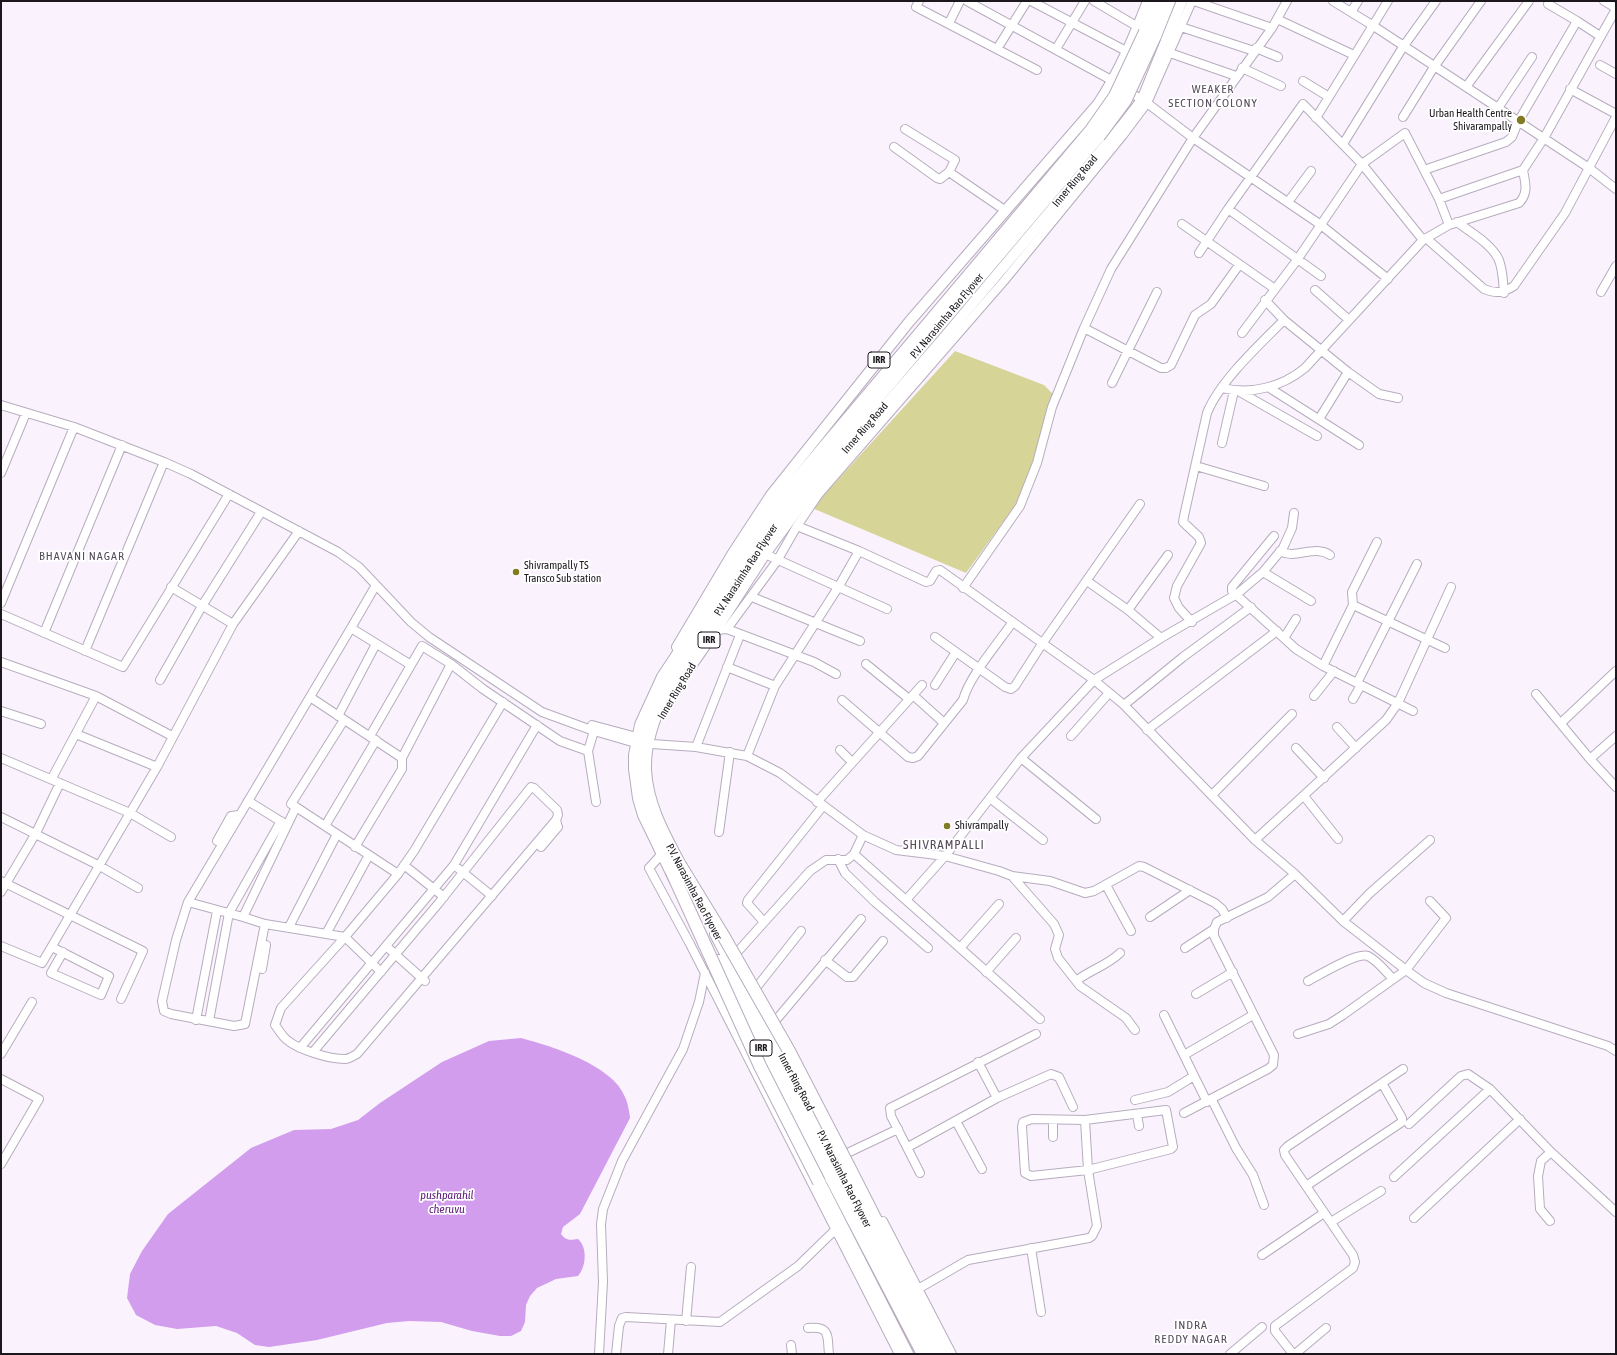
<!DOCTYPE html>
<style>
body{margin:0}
#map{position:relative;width:1617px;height:1355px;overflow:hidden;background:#faf3fe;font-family:"Asap Condensed",sans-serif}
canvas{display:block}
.frame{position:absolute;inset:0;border:2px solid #1b171d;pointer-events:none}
</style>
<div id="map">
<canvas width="1617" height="1355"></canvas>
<div class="frame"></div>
</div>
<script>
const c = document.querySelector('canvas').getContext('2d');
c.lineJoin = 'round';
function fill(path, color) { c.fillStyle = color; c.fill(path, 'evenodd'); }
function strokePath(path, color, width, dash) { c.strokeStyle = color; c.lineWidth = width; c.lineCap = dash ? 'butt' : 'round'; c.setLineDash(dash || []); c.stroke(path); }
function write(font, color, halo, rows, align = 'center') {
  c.font = font + ' "Asap Condensed",sans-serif'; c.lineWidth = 3.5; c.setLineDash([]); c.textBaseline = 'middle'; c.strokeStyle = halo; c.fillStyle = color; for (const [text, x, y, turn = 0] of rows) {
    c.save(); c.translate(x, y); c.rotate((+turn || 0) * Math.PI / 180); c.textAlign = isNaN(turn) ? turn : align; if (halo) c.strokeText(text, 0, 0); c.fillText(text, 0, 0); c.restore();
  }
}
const green = new Path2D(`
 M 955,351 L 1044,385 L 1056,397 L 1027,489 L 966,573 L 812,508 Z`);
const water = new Path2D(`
 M 521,1038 C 551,1046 613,1065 625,1097 C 628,1103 629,1111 630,1118 L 580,1214 L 563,1227 L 561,1234 C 566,1241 570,1240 578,1239 C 588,1248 586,1267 578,1276 L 556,1279 L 537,1288 L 530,1296 L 526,1305 L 525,1322 L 521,1331 L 511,1336 L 500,1336 L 472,1331 L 441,1322 L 409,1321 L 387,1323 L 317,1340 L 269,1347 L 255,1345 L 237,1333 L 216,1326 L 177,1329 L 155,1325 L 136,1315 L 127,1298 L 130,1274 L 142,1251 L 168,1214 L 251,1148 L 294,1130 L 331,1129 L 358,1120 L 380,1103 L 442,1062 L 489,1041 Z`);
const minor = new Path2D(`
 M 919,1 L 916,7 L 1037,70
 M 967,1 L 1113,81 L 1142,100
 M 1031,1 L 1128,52
 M 1094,1 L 1138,27
 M 1194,1 L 1272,28
 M 1333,1 L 1372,25 L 1589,168 L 1616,189
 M 1604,1 L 1616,8
 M 1548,4 L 1577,21
 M 1351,12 L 1358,1
 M 1277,19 L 1354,55
 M 949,23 L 960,1
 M 1181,27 L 1254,51
 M 1256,48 L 1278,57
 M 997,49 L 1027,1
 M 1056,49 L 1085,1
 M 1170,53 L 1236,76
 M 1600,65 L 1616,74
 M 1242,68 L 1281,86
 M 1303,81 L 1329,97
 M 1466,87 L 1529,1
 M 1570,89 L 1616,114
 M 1147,103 L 1193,138 L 1321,225 L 1388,279
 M 1498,108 L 1532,57
 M 1403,117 L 1434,67 L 1481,1
 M 1316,118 L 1388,1
 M 1343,144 L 1403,47 L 1436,1
 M 894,147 L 937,178 L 940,179 L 949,172 L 955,160 L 905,129
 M 1424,170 L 1506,142 L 1512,137 L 1518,122 L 1577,21 L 1600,36
 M 949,172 L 1006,211
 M 1439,199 L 1523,170 L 1544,138 L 1616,9
 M 1288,202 L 1311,171
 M 1228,209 L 1321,276
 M 1457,222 C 1470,232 1490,243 1498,258 C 1503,268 1503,282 1504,293
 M 1182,224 L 1275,289
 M 1426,238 L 1484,289 C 1496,294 1503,293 1514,286 L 1565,213 L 1616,117
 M 1199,253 L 1228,209 L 1303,104 L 1362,164 L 1423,240
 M 1315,290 L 1349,320
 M 1601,292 L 1616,266
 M 1265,300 L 1284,320 L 1348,372 L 1379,394 L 1398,398
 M 1084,328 L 1161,368 L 1166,368 L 1171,365 L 1195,315 L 1211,304 L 1239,265
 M 1242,333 L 1297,260 L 1362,164 L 1405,133 L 1439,199 L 1449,225
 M 1112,383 L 1157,292
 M 1268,387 L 1359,445
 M 1222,388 C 1251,395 1282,387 1305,368 L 1423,240 L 1449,225 L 1519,203 C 1529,193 1525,182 1523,170
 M 1240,392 L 1317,436
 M 1,405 L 74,427 L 164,462 L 191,474 L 338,552 L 359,567 L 411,622 L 429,637 L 542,712 L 594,731 L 632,742
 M 1319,419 L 1348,372
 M 1222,443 L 1234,391
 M 1196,466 L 1264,486
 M 1,473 L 26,413
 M 797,526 L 859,551 L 926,582 L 930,581 L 936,571 L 940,570 L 1094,680 L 1124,705 L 1255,840 L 1295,874 L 1343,921 L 1406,970 L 1424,983 L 1446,993 L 1608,1046 L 1616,1051
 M 1274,536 L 1232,587 L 1232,591 L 1296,649 L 1323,666 L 1413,711
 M 1377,542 L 1352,592 L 1353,605 L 1445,648
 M 1280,551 C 1296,560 1314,544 1330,555
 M 765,554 L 887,609
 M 1263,572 L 1311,601
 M 1087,581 L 1128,610 L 1161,638
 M 171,587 L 233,624
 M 963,588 L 1020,506 L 1037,463 L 1052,407 L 1084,328 L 1111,269 L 1193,138 L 1272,28 L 1287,1
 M 752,597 L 860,641
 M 1,603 L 74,427
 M 1128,610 L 1168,555
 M 1,614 L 123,667 L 229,494
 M 1192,622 L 1179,608 L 1174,598 L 1177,586 L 1201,543 L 1199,537 L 1183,522 L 1184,516 L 1207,413 C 1220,381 1259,345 1284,320
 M 351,628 L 376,585
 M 727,629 L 814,662 L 836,674
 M 716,630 L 727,629 L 777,561 L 797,526 L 818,495 L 1004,281 L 1123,135 L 1147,103 L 1192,1
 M 44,633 L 122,445
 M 935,637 L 1005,687 L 1011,689 L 1015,686 L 1042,644 L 1140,504
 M 1284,638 L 1296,619
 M 85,651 L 164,462
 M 1,662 L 96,696
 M 866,664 L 909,699
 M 1323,666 L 1353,605
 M 727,667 L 775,686
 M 160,680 L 202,606 L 261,512
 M 1357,683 L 1417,564
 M 935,685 L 956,652
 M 1536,694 L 1590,759 L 1616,787
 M 913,695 L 944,723
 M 1314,696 L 1334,671
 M 310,697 L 402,758
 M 1353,699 L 1361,685
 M 842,700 L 908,757 L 913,758 L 918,756 L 963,700 C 969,677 998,643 1012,623
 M 1124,705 L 1183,657 L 1251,607
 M 1,711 L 41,724
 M 338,716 L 376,644
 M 1561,723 L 1616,671
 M 592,725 L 633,736
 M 1337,727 L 1356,748
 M 1147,730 L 1277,631
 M 594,731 L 588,751 L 596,802
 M 76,734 L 157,767
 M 370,736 L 411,665
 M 1071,736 L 1109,693
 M 652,744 L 696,747 L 747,756 L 780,773 L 863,835 L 896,850 L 945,856 L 999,871 L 1012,876 L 1050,881 L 1085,893 L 1094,891 L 1139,866 L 1144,867 L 1215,903 L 1222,909 L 1227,918
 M 696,747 L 740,635
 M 1296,748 L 1324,778
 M 840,750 L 852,762
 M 747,756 L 775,686 L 839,586 L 859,551
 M 1,758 L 130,813 L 171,837
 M 1021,758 L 1096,819
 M 1590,759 L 1616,736
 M 52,778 L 96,696 L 172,736
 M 1212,795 L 1292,714
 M 1304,796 L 1338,839
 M 990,798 L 1043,840
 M 248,801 L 285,824
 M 817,802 L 922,685
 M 296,807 L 291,804 L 344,720
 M 1,817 L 98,865 L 138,888
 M 325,826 L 376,740
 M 719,832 L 730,752
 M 1255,840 L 1386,720 L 1398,703 L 1451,587
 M 217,841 L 231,816 L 239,815
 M 355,847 L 402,769 L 402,758 L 451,664
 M 541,847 L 558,827 L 556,820
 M 854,854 L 1040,1019
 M 660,856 L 649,868 L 690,944 L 899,1354
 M 838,859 L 845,873 L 875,902 L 928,948
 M 404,865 L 444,897
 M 454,865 L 492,896
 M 1012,876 L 1054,924 L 1059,935 L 1055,949 L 1058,958 L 1080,986 L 1126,1018 L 1135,1030
 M 1,881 L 143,951 L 121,999
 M 1106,885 L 1131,931
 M 1,892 L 36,833 L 60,783
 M 906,900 L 945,856 L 1021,758 L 1094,680 L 1161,638 L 1237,594 L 1263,572 L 1283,548 L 1292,528 L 1294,513
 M 188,902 L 243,917
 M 1150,917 L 1190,890
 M 1343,921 L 1370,893 L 1430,840
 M 764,922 L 747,903 L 748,900 L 823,806
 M 265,924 L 243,917 L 296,807 L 398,874
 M 289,927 L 337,834
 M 326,934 L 369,855
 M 1,946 L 42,963 L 157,767 L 233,624 L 299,531
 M 386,946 L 425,981
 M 52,947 L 109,976 L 101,995 L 51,973 L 63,952
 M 960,948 L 999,904
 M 1185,948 L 1214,929
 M 732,958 L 810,871 L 826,860 L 847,860 L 854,854 L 863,835
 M 825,960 L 847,977 L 853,977 L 883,941
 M 262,969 L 266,945
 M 381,972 L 345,937 L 265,924 L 245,1024 L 234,1026 L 171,1014 L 164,1011 L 162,1001 L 176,940 L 188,902 L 351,628 L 411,665 L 422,646 L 451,664 L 483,689 L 560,741 L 588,751
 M 986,972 L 1016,938
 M 1076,981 C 1090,970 1108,965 1120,953
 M 1308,981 C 1319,975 1357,952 1368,956 C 1378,961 1385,971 1393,979
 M 752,993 L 801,931
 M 1196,994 L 1233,972
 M 1164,1015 L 1207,1102
 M 196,1020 L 217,911
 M 209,1021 L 229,913 L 281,821
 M 771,1026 L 861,919
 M 1298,1034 L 1329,1024 L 1343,1015 L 1406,970 L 1446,918 L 1430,901
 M 300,1048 L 454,865 L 537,725
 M 313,1052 L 438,904 L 531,787 L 534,788 L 557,810 L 558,815 L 556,820 L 357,1054 C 353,1056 349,1059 345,1059 C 329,1059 299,1050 287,1040 C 282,1036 279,1030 275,1025 L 281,1008 L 345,937 L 398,874 L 414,851 L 503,702
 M 1,1054 L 32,1002
 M 1184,1055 L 1253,1015
 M 978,1062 L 997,1098
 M 1,1079 L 39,1099 L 1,1164
 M 1135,1100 L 1168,1092 L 1194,1076
 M 1212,1100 L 1236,1148 L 1253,1175 L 1264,1205
 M 1184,1113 L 1268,1069 L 1273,1065 L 1274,1055 L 1214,936 L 1214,929 L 1217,922 L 1268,897 L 1295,874
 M 1137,1114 L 1139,1126
 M 1053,1120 L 1053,1137
 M 956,1121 L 982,1169
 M 1409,1124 L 1461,1076 L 1468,1074 L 1490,1089 L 1551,1152 L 1616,1212
 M 908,1147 L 997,1098 L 1051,1074 L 1059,1077 L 1073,1107
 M 839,1157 L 898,1129
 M 920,1173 L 891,1116 L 890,1108 L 1036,1034
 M 1394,1177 L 1490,1089
 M 1306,1186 L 1402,1122 L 1402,1118 L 1382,1083
 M 1414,1218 L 1520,1119
 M 883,1221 L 952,1354
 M 1550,1221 L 1540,1209 L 1538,1176 L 1541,1161 L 1551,1152
 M 1331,1222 L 1381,1191
 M 1031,1248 L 1041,1312
 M 1262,1255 L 1324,1213
 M 918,1289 L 968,1260 L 1089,1238 L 1092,1236 L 1097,1226 L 1088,1170 L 1171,1149 L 1173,1147 L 1166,1110 L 1085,1120 L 1088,1170 L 1031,1176 L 1025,1173 L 1022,1127 L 1023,1122 L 1032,1119 L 1085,1120
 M 686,1321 L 691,1267
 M 808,1328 C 831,1326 827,1336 829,1354
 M 791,1345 L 792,1354
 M 599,1354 L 603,1282 L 601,1224 L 603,1209 L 622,1161 L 683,1049 L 699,1002 L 705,973
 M 616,1354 L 619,1326 L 622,1318 L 626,1317 L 720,1322 L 798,1266 L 836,1229
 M 668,1354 L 671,1320
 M 1230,1354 L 1262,1327
 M 1293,1354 L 1275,1331 L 1275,1326 L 1353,1268 L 1355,1262 L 1353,1255 L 1285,1155 L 1284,1150 L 1288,1146 L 1403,1069
 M 1295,1354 L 1326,1328`);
const major = new Path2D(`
 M 677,647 L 733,553 L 771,495 L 909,322 L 1098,104 C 1120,71 1134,37 1148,1
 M 663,711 L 684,676 L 716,630 L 765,554 L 812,490 L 942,340 L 1121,127 L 1142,100 L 1182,1`);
const highway = new Path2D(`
 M 1145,32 L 1158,1
 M 1155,36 L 1169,1
 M 684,873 C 667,840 647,808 645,770 C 643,709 694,648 726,600 C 757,552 789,504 825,460 L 1099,136
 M 675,879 L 644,815 L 639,798 L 635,769 L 635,755 L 641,725 L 663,677 L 782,497 L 1092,129
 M 716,934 L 935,1354
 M 718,961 L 923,1354
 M 849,1167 L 944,1354
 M 819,1182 L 907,1354`);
const highwayBridge = new Path2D(`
 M 1092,129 L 1115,96 L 1145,32
 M 1099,136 L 1125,101 L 1155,36
 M 680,865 L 724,937 L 789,1051 L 849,1167
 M 671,870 L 760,1066 L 819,1182`);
const markers = [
 [1521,120,5,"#817b22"],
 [516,572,4,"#817b22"],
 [947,826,4,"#817b22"]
];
const shields = [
 [879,360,22],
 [709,640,22],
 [761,1048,22]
];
const shieldNames = [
 ["IRR",879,360],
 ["IRR",709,640],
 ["IRR",761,1048]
];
const poiNames = [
 ["Urban Health Centre",1512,114,"right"],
 ["Shivarampally",1512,127,"right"],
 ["Shivrampally TS",524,566],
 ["Transco Sub station",524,579],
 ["Shivrampally",955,826]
];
const streetNames = [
 ["Inner Ring Road",1075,181,-50],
 ["P.V. Narasimha Rao Flyover",947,316,-50],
 ["Inner Ring Road",865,428,-49],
 ["P.V. Narasimha Rao Flyover",746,570,-57],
 ["Inner Ring Road",677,691,-59],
 ["P.V. Narasimha Rao Flyover",694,892,62],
 ["Inner Ring Road",796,1082,62],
 ["P.V. Narasimha Rao Flyover",844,1179,63]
];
const neighbourhoodNames = [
 ["WEAKER",1213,89],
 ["SECTION COLONY",1213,103],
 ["BHAVANI NAGAR",82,556],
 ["INDRA",1191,1325],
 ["REDDY NAGAR",1191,1339]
];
const waterNames = [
 ["pushparahil",447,1195],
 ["cheruvu",447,1209]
];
const quarterNames = [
 ["SHIVRAMPALLI",944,845]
];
fill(green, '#d7d497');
fill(water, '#d19dec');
strokePath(minor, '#b7acbe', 10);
strokePath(major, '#b7acbe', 12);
strokePath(highway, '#b7acbe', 14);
strokePath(minor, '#fff', 8);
strokePath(major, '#fff', 10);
strokePath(highway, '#fff', 12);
strokePath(highwayBridge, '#b7acbe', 14, []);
strokePath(highwayBridge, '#fff', 12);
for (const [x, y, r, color] of markers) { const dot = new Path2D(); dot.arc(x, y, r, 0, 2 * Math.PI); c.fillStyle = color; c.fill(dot); strokePath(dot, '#fff', 1.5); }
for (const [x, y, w] of shields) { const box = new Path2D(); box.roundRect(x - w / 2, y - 8, w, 16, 3); c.fillStyle = '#fff'; c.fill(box); strokePath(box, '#1b171d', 1); }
write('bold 10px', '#1b171d', null, shieldNames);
write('11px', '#1b171d', '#fff', poiNames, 'left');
write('11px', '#1b171d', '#fff', streetNames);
c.letterSpacing = '1px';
write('12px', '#574d5c', '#fff', neighbourhoodNames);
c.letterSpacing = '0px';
write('italic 12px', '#60207c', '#fff', waterNames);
c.letterSpacing = '1px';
write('13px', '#574d5c', '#fff', quarterNames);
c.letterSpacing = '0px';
</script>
